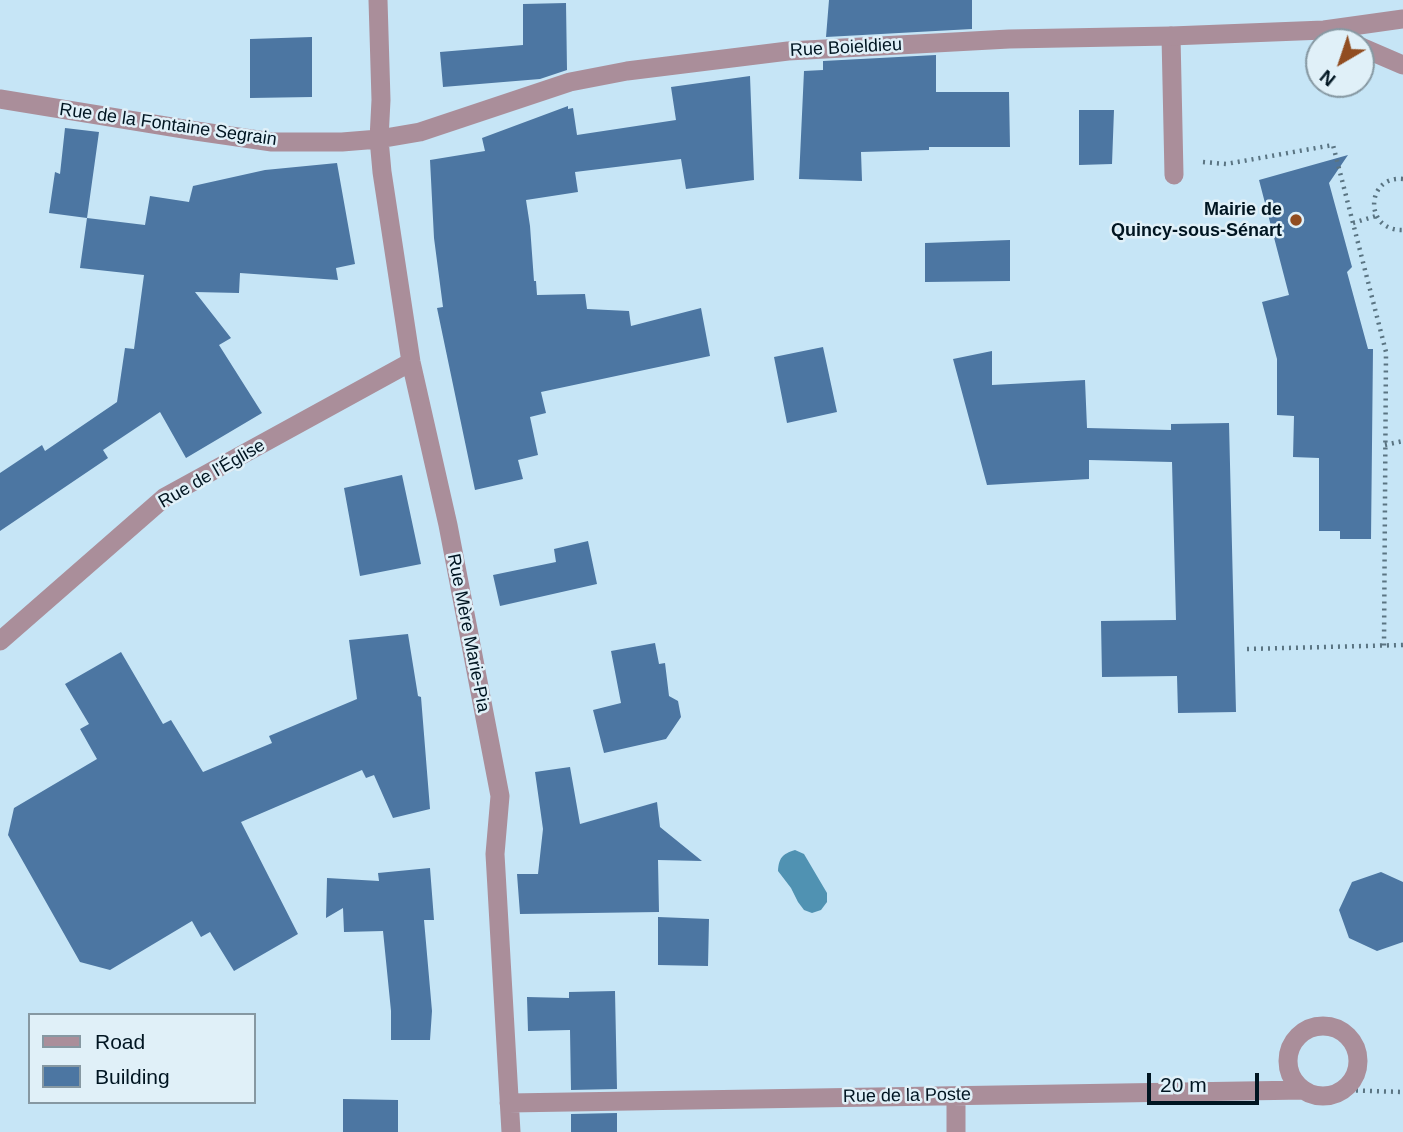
<!DOCTYPE html>
<meta charset="utf-8">
<style>
body{margin:0}
#map{position:relative;width:1403px;height:1132px;overflow:hidden;background:#c6e5f6;font-family:Arial,sans-serif}
canvas{display:block}
.legend{position:absolute;left:28px;top:1013px;width:228px;height:91px;box-sizing:border-box;background:#e0f0f8;border:2px solid #8698a2;margin:0;padding:9px 12px;list-style:none;font-size:21px;color:#001521}
.legend li{display:flex;align-items:center;gap:14px;height:35px}
.legend b{width:35px;border:2px solid #8698a2}
.north{position:absolute;left:1305px;top:28px;width:70px;height:70px;box-sizing:border-box;background:#e0f0f8;border:2px solid #8698a2;border-radius:50%;rotate:219deg;font-size:19px;font-weight:700;line-height:28px;text-align:center;color:#001521}
.north::after{content:'';display:block;margin:auto;width:24px;height:32px;background:#914d21;clip-path:polygon(50% 0,100% 100%,50% 72%,0 100%)}
.scale{position:absolute;left:1147px;top:1073px;width:112px;height:32px;box-sizing:border-box;border:4px solid #001521;border-top:0;padding-left:9px;font-size:21px;line-height:24px;white-space:nowrap;color:#001521;-webkit-text-stroke:5px #e0f0f8;paint-order:stroke}
</style>
<div id="map">
<canvas width="1403" height="1132"></canvas>
<ul class="legend">
<li><b style="height:9px;background:#aa8e9a"></b>Road</li>
<li><b style="height:19px;background:#4c76a2"></b>Building</li>
</ul>
<div class="north">N</div>
<div class="scale">20 m</div>
</div>
<script>
const c = document.querySelector('canvas').getContext('2d');
c.lineJoin = 'round';
function fill(path, color) { c.fillStyle = color; c.fill(path, 'evenodd'); }
function strokePath(path, color, width, dash) { c.strokeStyle = color; c.lineWidth = width; c.lineCap = dash ? 'butt' : 'round'; c.setLineDash(dash || []); c.stroke(path); }
function write(font, color, halo, rows, align = 'center') {
  c.font = font + ' Arial,sans-serif'; c.lineWidth = 5; c.setLineDash([]); c.textBaseline = 'middle'; c.strokeStyle = halo; c.fillStyle = color; for (const [text, x, y, turn = 0] of rows) {
    c.save(); c.translate(x, y); c.rotate((+turn || 0) * Math.PI / 180); c.textAlign = isNaN(turn) ? turn : align; if (halo) c.strokeText(text, 0, 0); c.fillText(text, 0, 0); c.restore();
  }
}
const water = new Path2D(`
 M 795,850 L 804,854 L 827,893 L 827,902 L 821,910 L 812,913 L 804,910 L 798,902 L 791,888 L 778,871 C 779,858 782,854 795,850 Z`);
const building = new Path2D(`
 M 829,0 L 972,0 L 972,29 L 826,37 Z
 M 566,3 L 567,70 L 540,79 L 443,87 L 440,52 L 523,45 L 523,4 Z
 M 312,37 L 312,97 L 250,98 L 250,39 Z
 M 936,55 L 936,92 L 1009,92 L 1010,147 L 929,147 L 929,150 L 861,152 L 862,181 L 799,179 L 804,71 L 823,70 L 823,61 Z
 M 750,76 L 754,180 L 686,189 L 681,159 L 575,172 L 578,192 L 526,200 L 530,226 L 534,281 L 536,281 L 537,295 L 585,294 L 587,309 L 629,311 L 631,326 L 701,308 L 710,356 L 541,392 L 546,413 L 530,417 L 538,455 L 518,460 L 523,479 L 475,490 L 437,308 L 443,307 L 434,238 L 430,160 L 485,151 L 482,138 L 568,106 L 568,109 L 573,108 L 577,135 L 676,120 L 671,87 Z
 M 1079,110 L 1114,110 L 1112,164 L 1079,165 Z
 M 65,128 L 99,132 L 87,218 L 49,213 L 55,172 L 60,174 Z
 M 1348,155 L 1329,183 L 1352,267 L 1347,272 L 1368,349 L 1373,349 L 1371,539 L 1340,539 L 1340,531 L 1319,531 L 1319,458 L 1293,457 L 1294,416 L 1277,415 L 1277,359 L 1262,302 L 1289,295 L 1259,180 Z
 M 337,163 L 355,264 L 336,268 L 338,280 L 240,273 L 239,293 L 195,292 L 231,338 L 219,345 L 262,413 L 186,458 L 160,412 L 103,450 L 108,458 L 0,531 L 0,473 L 42,445 L 45,451 L 117,402 L 125,348 L 134,349 L 144,275 L 80,268 L 87,218 L 145,225 L 150,196 L 189,202 L 193,186 L 265,170 Z
 M 1010,240 L 1010,281 L 925,282 L 925,243 Z
 M 823,347 L 837,412 L 787,423 L 774,357 Z
 M 992,351 L 992,385 L 1085,380 L 1087,428 L 1171,430 L 1171,424 L 1229,423 L 1236,712 L 1178,713 L 1177,676 L 1102,677 L 1101,621 L 1176,620 L 1172,462 L 1089,460 L 1089,479 L 987,485 L 953,359 Z
 M 402,475 L 421,564 L 360,576 L 344,488 Z
 M 588,541 L 597,584 L 500,606 L 493,575 L 556,562 L 554,549 Z
 M 408,634 L 418,696 L 421,697 L 430,809 L 393,818 L 374,775 L 366,778 L 362,770 L 241,822 L 298,934 L 234,971 L 210,932 L 201,937 L 192,921 L 110,970 L 80,962 L 8,835 L 14,808 L 97,759 L 80,729 L 89,724 L 65,684 L 121,652 L 163,724 L 171,720 L 203,772 L 272,743 L 269,736 L 357,699 L 349,640 Z
 M 655,643 L 659,664 L 665,663 L 669,696 L 678,701 L 681,717 L 666,739 L 604,753 L 593,710 L 621,703 L 611,651 Z
 M 570,767 L 580,824 L 657,802 L 660,827 L 702,861 L 658,860 L 659,912 L 520,914 L 517,874 L 538,874 L 543,829 L 535,772 Z
 M 430,868 L 434,920 L 424,920 L 432,1011 L 430,1040 L 391,1040 L 391,1011 L 383,931 L 344,932 L 343,908 L 326,918 L 327,878 L 379,881 L 378,873 Z
 M 1381,872 L 1403,882 L 1403,942 L 1377,951 L 1349,938 L 1339,910 L 1352,882 Z
 M 658,917 L 709,919 L 708,966 L 658,965 Z
 M 615,991 L 617,1089 L 571,1090 L 570,1030 L 528,1031 L 527,997 L 569,998 L 569,992 Z
 M 343,1099 L 398,1100 L 398,1132 L 343,1132 Z
 M 617,1113 L 617,1132 L 571,1132 L 571,1114 Z`);
const path = new Path2D(`
 M 1203,162 L 1226,164 L 1333,145 L 1386,352 L 1384,646
 M 1403,179 C 1366,175 1363,231 1403,230
 M 1353,223 L 1376,216
 M 1385,445 L 1403,441
 M 1247,649 L 1403,645
 M 1342,1090 L 1403,1092`);
const service = new Path2D(`
 M 1171,36 L 1174,175`);
const minor = new Path2D(`
 M 378,0 L 381,100 L 379,139 L 382,172 L 411,362 L 448,525 L 500,796 L 495,854 L 511,1132
 M 1361,47 L 1403,65
 M 0,99 L 196,131 L 272,142 L 342,142 L 379,139 L 420,132 L 570,82 L 627,71 L 788,51 L 1009,39 L 1171,36 L 1324,30 L 1403,19
 M 0,641 L 165,497 L 411,362
 M1288 1061a35 35 0 1 1 70 0a35 35 0 1 1-70 0Z
 M 509,1103 L 1304,1090
 M 956,1132 L 956,1096`);
const markers = [
 [1296,220,7,"#914d21"]
];
const streetNames = [
 ["Rue Boieldieu",846,48,-3],
 ["Rue de la Fontaine Segrain",168,125,8],
 ["Rue de l'Église",212,474,-30],
 ["Rue Mère Marie-Pia",468,633,79],
 ["Rue de la Poste",907,1096,-1]
];
const poiNames = [
 ["Mairie de",1282,210],
 ["Quincy-sous-Sénart",1282,231]
];
fill(water, '#5092b2');
fill(building, '#4c76a2');
strokePath(path, '#5a7482', 4.5, [2, 5]);
strokePath(service, '#aa8e9a', 19);
strokePath(minor, '#aa8e9a', 19);
for (const [x, y, r, color] of markers) { const dot = new Path2D(); dot.arc(x, y, r, 0, 2 * Math.PI); c.fillStyle = color; c.fill(dot); strokePath(dot, '#e0f0f8', 2.5); }
write('18px', '#001521', '#e0f0f8', streetNames);
write('bold 18px', '#001521', '#e0f0f8', poiNames, 'right');
</script>
